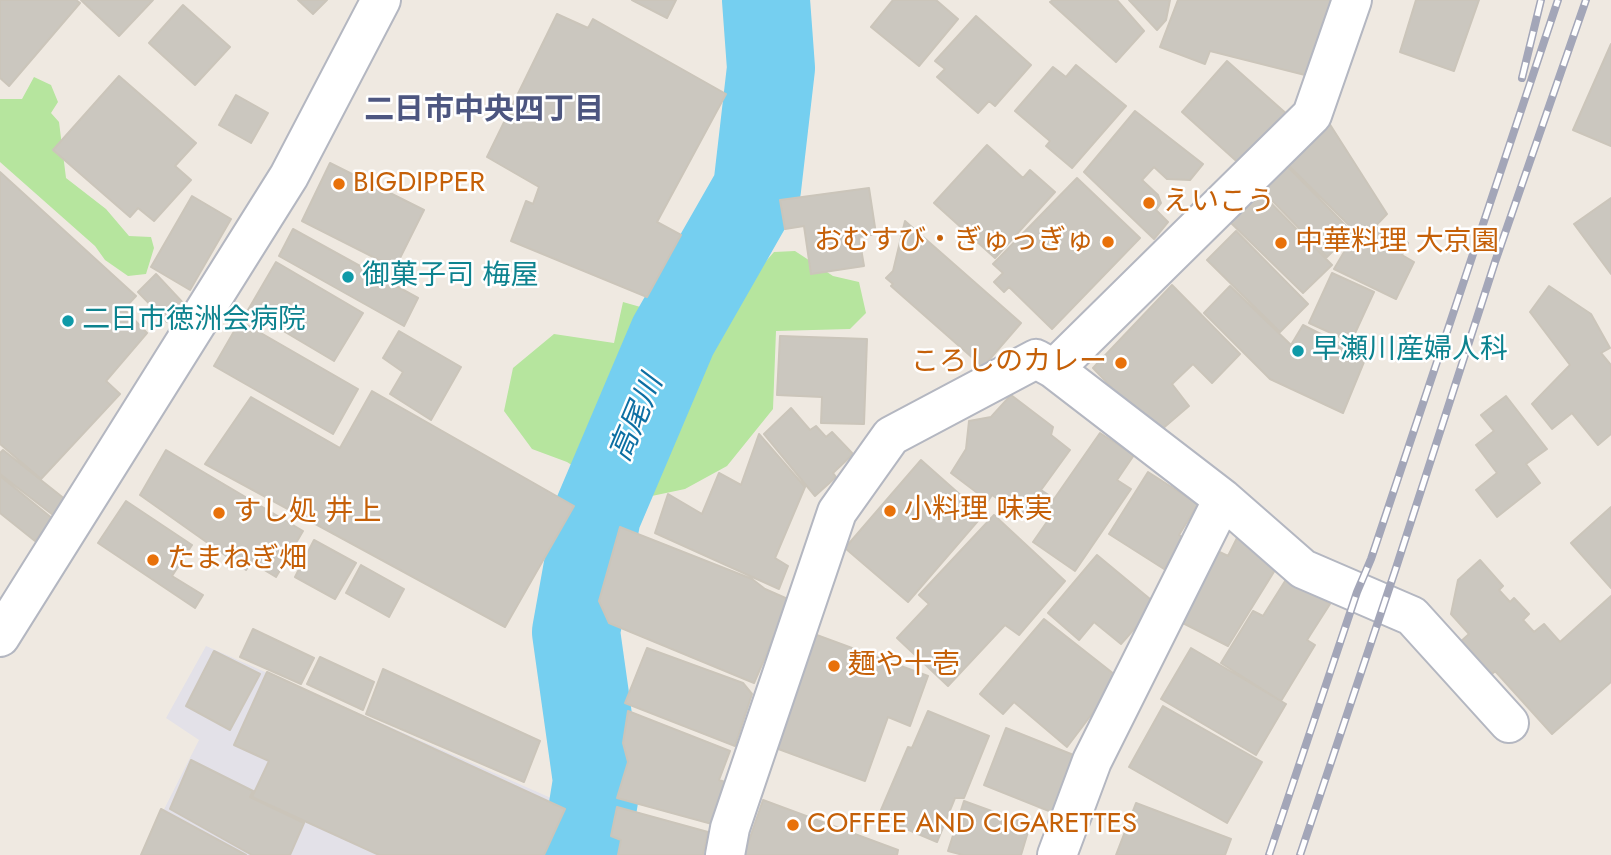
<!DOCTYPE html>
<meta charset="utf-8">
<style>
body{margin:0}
canvas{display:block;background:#efe9e1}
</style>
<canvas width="1611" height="855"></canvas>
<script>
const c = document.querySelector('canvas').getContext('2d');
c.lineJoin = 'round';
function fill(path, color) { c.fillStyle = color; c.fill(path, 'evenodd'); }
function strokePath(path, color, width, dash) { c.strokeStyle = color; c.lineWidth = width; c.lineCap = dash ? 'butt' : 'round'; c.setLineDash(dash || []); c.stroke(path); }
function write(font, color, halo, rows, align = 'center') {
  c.font = font + ' Jost,"Noto Sans JP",sans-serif'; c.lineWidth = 5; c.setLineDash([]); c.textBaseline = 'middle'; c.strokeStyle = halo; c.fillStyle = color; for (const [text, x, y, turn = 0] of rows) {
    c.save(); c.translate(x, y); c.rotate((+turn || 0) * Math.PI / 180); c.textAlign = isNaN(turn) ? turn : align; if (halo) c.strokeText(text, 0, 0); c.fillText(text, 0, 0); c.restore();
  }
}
const industrial = new Path2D(`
 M 206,646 L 576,809 L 567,855 L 141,855 L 199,740 L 166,718 Z`);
const green = new Path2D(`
 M 34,77 L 51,85 L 58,102 L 51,113 L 59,122 L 66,178 L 106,209 L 129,236 L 151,237 L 154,248 L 146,274 L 128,276 L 105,260 L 95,246 L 0,162 L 0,99 L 22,99 Z
 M 706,238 L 753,276 L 774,252 L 795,251 L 833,276 L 859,282 L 866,313 L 850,329 L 776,331 L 773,409 L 727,466 L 685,489 L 628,501 L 567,462 L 532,449 L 504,411 L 513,368 L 554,334 L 614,343 L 623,302 L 644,308 L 667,276 L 683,248 Z`);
const river = new Path2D(`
 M 585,855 L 597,781 L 576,632 L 597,515 L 673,336 L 757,189 L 771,68 L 766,0`);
const building = new Path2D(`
 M 0,0 L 76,0 L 80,3 L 9,86 L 0,78 Z
 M 81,0 L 153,0 L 119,36 Z
 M 298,0 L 327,0 L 313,14 Z
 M 632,0 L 676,0 L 667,18 Z
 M 893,0 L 936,0 L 958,19 L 919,66 L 871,27 Z
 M 1053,0 L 1117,0 L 1144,31 L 1116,62 L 1050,2 Z
 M 1129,0 L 1170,0 L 1166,20 L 1157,30 Z
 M 1178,0 L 1336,0 L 1309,76 L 1210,51 L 1205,64 L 1160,47 Z
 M 1416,0 L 1479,0 L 1454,71 L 1400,52 Z
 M 183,5 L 230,47 L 195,85 L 149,43 Z
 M 557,14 L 588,28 L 593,19 L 726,94 L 657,222 L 681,235 L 647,297 L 511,241 L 526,201 L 533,204 L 539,187 L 487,157 Z
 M 976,16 L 1031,65 L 995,106 L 989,101 L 978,113 L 937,77 L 945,69 L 935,61 Z
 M 1611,44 L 1611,146 L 1573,130 Z
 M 1227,61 L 1289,116 L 1243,167 L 1182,112 Z
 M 1076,65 L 1126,106 L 1072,168 L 1046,146 L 1050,141 L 1015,111 L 1053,67 L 1066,77 Z
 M 119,76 L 196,143 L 175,166 L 191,180 L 154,221 L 138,208 L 130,217 L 53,150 Z
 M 236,95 L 268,113 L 251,143 L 219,125 Z
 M 1135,111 L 1203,164 L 1190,180 L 1167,179 L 1154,167 L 1142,180 L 1158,195 L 1161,203 L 1156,210 L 1168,222 L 1154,239 L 1084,172 Z
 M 1329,123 L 1387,214 L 1363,239 L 1285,162 Z
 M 987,145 L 1023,178 L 1030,170 L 1055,192 L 995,258 L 934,203 Z
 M 330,163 L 424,210 L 395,268 L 302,221 Z
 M 1285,164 L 1352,232 L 1327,257 L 1260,188 Z
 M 0,172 L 136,296 L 124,309 L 147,333 L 106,381 L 120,394 L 41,479 L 0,444 Z
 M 1077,178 L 1140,238 L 1052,329 L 1009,287 L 1004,292 L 994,282 L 1003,273 L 993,264 Z
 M 869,188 L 876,234 L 859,237 L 864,266 L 811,274 L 804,226 L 785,229 L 780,200 Z
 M 1259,191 L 1332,265 L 1303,293 L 1229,221 Z
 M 192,196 L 231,219 L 190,290 L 151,267 Z
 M 1611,198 L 1611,274 L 1574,224 Z
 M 905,221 L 1021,323 L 983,367 L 891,286 L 893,284 L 886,278 L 893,271 Z
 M 1377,228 L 1408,243 L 1402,255 L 1414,262 L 1396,299 L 1334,269 L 1353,237 L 1367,243 Z
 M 293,229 L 418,298 L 404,326 L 279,256 Z
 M 1236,231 L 1308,304 L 1280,332 L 1207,260 Z
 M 276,262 L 363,313 L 334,361 L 248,310 Z
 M 1332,273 L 1374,292 L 1351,342 L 1309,323 Z
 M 156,274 L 185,305 L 167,322 L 138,292 Z
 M 1172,285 L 1240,354 L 1212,383 L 1193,364 L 1172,384 L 1189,406 L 1161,430 L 1152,420 L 1147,424 L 1093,368 Z
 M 1230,286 L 1291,345 L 1303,325 L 1366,357 L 1343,413 L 1270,379 L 1204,313 Z
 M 1549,286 L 1591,314 L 1610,348 L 1601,353 L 1611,365 L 1611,434 L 1598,445 L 1572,413 L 1552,429 L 1532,404 L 1570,365 L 1530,312 Z
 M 240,321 L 358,389 L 333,434 L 214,366 Z
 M 399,331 L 461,367 L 431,420 L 390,394 L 403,372 L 383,358 Z
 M 780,336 L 867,339 L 864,424 L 821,423 L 822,397 L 777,395 Z
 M 372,391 L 574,506 L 505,627 L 205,464 L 251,397 L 340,448 Z
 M 1011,395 L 1053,427 L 1051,435 L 1070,450 L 1041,490 L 1050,496 L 1022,515 L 992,495 L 988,501 L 951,473 L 966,449 L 969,421 L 991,417 Z
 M 1506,396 L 1547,449 L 1526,464 L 1540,483 L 1497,517 L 1476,490 L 1497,473 L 1476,445 L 1494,431 L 1481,415 Z
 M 791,408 L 810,430 L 816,426 L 826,437 L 832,432 L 853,454 L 833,473 L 836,477 L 815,496 L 764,434 Z
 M 1100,433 L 1134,455 L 1117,480 L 1131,489 L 1075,571 L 1033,542 L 1051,516 L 1045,512 Z
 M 759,434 L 805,487 L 775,558 L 788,566 L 779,589 L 655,533 L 668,494 L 702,514 L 719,473 L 741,485 Z
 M 3,450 L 66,500 L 53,515 L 0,474 L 0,453 Z
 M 166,450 L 303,531 L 276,577 L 251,562 L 246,570 L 140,495 Z
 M 921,460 L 983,515 L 908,602 L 845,548 Z
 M 1148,472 L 1198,504 L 1179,535 L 1184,538 L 1164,569 L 1109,534 Z
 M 0,476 L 53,519 L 35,541 L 0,513 Z
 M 126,501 L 192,545 L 172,576 L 203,595 L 195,608 L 98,543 Z
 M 1611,507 L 1611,588 L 1571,543 Z
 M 994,515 L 1065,581 L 1019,635 L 1005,625 L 948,686 L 897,638 L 929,604 L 919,595 Z
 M 620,527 L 752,579 L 765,589 L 790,600 L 754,683 L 609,623 L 599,601 Z
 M 1237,538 L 1280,562 L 1228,646 L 1173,618 L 1211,548 L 1228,556 Z
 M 314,540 L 356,563 L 335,599 L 295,577 Z
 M 1097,555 L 1156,604 L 1121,644 L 1094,622 L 1079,640 L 1048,613 Z
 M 1480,560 L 1503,586 L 1499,590 L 1510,602 L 1514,598 L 1529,614 L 1523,620 L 1534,632 L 1544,624 L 1560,642 L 1611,596 L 1611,682 L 1552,734 L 1495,671 L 1488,678 L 1458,644 L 1469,634 L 1451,614 L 1458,580 Z
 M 361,565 L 404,589 L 389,617 L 346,593 Z
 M 1287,578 L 1330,604 L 1307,640 L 1315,645 L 1281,701 L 1221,663 L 1253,611 L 1263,616 Z
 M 1044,619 L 1119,678 L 1067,747 L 1014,702 L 1003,714 L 980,694 Z
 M 253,629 L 314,658 L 301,684 L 240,657 Z
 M 814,634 L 928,676 L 910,726 L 888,717 L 865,781 L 773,747 Z
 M 647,648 L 743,683 L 752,694 L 735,746 L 625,703 Z
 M 1191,648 L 1286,704 L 1256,755 L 1161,699 Z
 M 214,651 L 260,674 L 230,730 L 186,706 Z
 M 320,657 L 374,682 L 363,710 L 307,684 Z
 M 383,669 L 540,741 L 524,782 L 366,714 Z
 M 267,672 L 565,809 L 544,855 L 379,855 L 252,797 L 269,761 L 234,745 Z
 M 1163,706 L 1262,762 L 1227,823 L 1129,767 Z
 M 628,711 L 730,751 L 719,780 L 725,782 L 712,824 L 617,798 L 628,762 L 623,743 Z
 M 928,711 L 989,736 L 964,798 L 955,798 L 937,842 L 878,817 L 908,747 L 912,748 Z
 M 1006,728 L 1076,756 L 1054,813 L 984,785 Z
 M 191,760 L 253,791 L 250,797 L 304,823 L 290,855 L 252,855 L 170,809 Z
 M 763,800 L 898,850 L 897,855 L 744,855 Z
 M 964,801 L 1030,825 L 1021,855 L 963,855 L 948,851 Z
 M 1136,803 L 1231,839 L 1225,855 L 1116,855 Z
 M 617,807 L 708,832 L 703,855 L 618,855 L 621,840 L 611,836 Z
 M 161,809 L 246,855 L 141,855 Z`);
const minor = new Path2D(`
 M 1054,369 L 1312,115 L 1352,0
 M 0,637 L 289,176 L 381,0
 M 725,855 L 730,828 L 837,512 L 891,436 L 1036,359 L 1054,369 L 1223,499 L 1303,569 L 1412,616 L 1509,723
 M 1057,855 L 1092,761 L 1223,499`);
const rail = new Path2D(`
 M 1522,78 L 1541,0
 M 1269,855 L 1357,592 L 1371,559 L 1558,0
 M 1300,855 L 1395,571 L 1495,262 L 1586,0`);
const markers = [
 [339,184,7,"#e8710a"],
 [1149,203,7,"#e8710a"],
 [1108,242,7,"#e8710a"],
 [1281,243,7,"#e8710a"],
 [348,277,7,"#0f9aa8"],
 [68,321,7,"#0f9aa8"],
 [1298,351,7,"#0f9aa8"],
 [1121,363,7,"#e8710a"],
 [890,511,7,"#e8710a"],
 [219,513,7,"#e8710a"],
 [153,560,7,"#e8710a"],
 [834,666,7,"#e8710a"],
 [793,825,7,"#e8710a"]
];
const foodNames = [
 ["BIGDIPPER",353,184],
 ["えいこう",1163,203],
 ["おむすび・ぎゅっぎゅ",1094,242,"right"],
 ["中華料理 大京園",1295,243],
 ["ころしのカレー",1107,363,"right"],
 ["小料理 味実",904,511],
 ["すし処 井上",233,513],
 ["たまねぎ畑",167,560],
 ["麺や十壱",848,666],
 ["COFFEE AND CIGARETTES",807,825]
];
const cultureNames = [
 ["御菓子司 梅屋",362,277],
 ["二日市徳洲会病院",82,321],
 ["早瀬川産婦人科",1312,351]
];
const neighbourhoodNames = [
 ["二日市中央四丁目",484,112]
];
const waterNames = [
 ["高尾川",638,419,-67]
];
fill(industrial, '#e3e1e8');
fill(green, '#b6e59e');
strokePath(river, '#75cff0', 88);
fill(building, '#cbc7bf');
strokePath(building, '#cbc5ba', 2);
strokePath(minor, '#b4b7c1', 42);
strokePath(minor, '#fff', 38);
strokePath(rail, '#a3a6b8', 8);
strokePath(rail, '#fff', 5, [16]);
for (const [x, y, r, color] of markers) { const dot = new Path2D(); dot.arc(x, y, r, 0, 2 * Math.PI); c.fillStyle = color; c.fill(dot); strokePath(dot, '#fff', 2.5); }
write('28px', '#c56008', '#fff', foodNames, 'left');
write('28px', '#0d838f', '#fff', cultureNames, 'left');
write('bold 30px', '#4d5680', '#fff', neighbourhoodNames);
write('italic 30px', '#0d6fa3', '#fff', waterNames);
</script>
